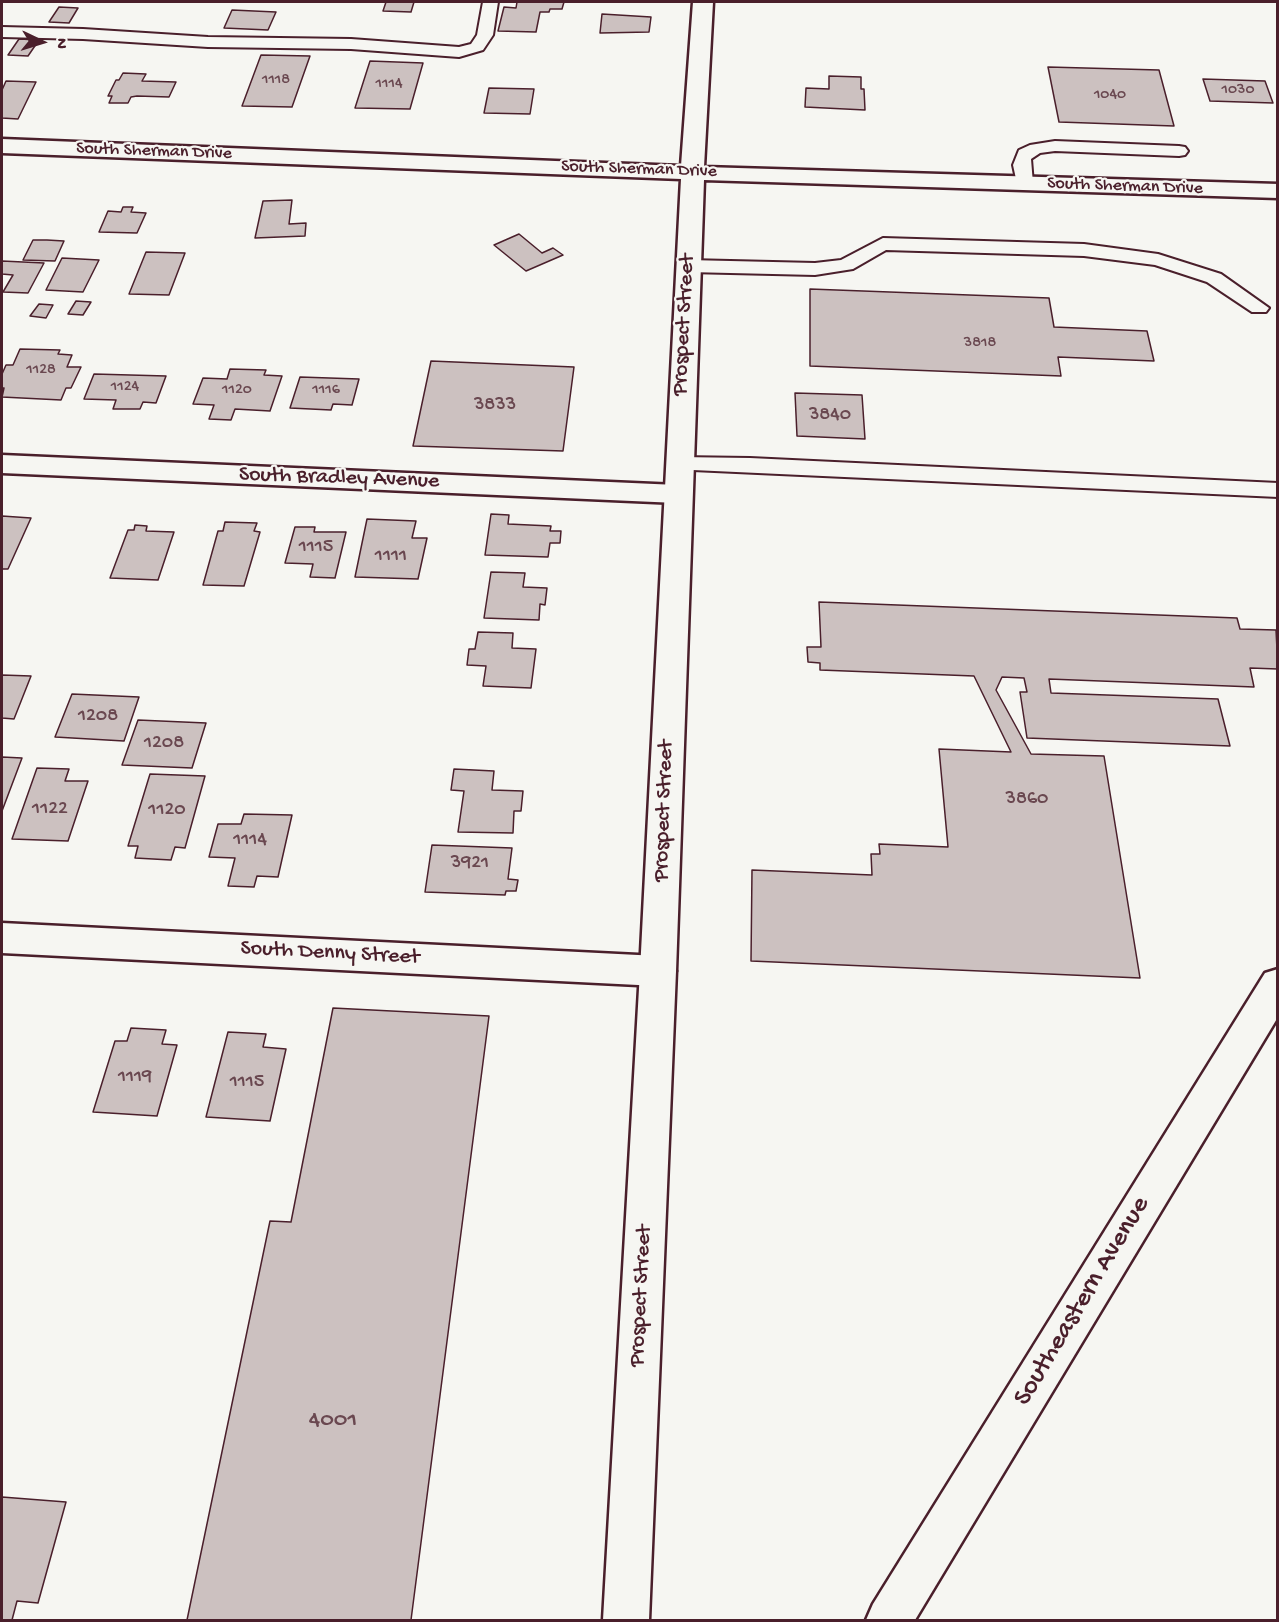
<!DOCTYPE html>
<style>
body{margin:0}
#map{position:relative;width:1279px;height:1622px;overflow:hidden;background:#f6f6f2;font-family:"Gochi Hand",sans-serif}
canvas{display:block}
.frame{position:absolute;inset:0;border:3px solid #4a1f2b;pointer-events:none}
.north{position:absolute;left:12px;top:12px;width:60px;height:60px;-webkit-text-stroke:4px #f6f6f2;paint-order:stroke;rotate:94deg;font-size:16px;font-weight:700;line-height:24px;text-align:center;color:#4a1f2b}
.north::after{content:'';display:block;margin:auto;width:21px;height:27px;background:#4a1f2b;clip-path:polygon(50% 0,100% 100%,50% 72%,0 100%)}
</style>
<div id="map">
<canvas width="1279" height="1622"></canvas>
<div class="frame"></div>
<div class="north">N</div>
</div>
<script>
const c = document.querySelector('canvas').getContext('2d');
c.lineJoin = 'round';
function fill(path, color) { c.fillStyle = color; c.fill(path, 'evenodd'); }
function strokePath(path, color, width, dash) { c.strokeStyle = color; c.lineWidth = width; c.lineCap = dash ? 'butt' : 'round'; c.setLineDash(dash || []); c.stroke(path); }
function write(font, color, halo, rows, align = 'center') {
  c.font = font + ' "Gochi Hand",sans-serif'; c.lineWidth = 4.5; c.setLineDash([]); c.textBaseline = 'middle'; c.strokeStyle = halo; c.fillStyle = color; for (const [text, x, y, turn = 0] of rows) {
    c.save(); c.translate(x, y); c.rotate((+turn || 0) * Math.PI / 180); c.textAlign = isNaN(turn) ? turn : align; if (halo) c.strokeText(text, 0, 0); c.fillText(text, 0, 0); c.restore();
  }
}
const building = new Path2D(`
 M 386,2 L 414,2 L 411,12 L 383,11 Z
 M 517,2 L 564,2 L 562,9 L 550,9 L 549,12 L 540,12 L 536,32 L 498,31 L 504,7 L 516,8 Z
 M 59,7 L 78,8 L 69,23 L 49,22 Z
 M 232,10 L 276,12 L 268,30 L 224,28 Z
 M 602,14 L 651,17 L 649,32 L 600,33 Z
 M 19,39 L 39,40 L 28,56 L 8,55 Z
 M 261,55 L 310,56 L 292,107 L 242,106 Z
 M 370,61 L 423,63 L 410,109 L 355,108 Z
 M 1048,67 L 1159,70 L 1174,126 L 1059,122 Z
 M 123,73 L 146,74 L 142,81 L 176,82 L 169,97 L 137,96 L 131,97 L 128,103 L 109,103 L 112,96 L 108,96 L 116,80 L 119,80 Z
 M 829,76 L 861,77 L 861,89 L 864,89 L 865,110 L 805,107 L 806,88 L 829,89 Z
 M 1203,79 L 1265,81 L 1273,103 L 1210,101 Z
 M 6,81 L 36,82 L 18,119 L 2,118 L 2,90 Z
 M 489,88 L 534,89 L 530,114 L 484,113 Z
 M 292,200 L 289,224 L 306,223 L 305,236 L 255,238 L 263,201 Z
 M 123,207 L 133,207 L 131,212 L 146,213 L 137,233 L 99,232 L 108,211 L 121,212 Z
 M 519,234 L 542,253 L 553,248 L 563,255 L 526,271 L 494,245 Z
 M 33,240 L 47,240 L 64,241 L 55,261 L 23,260 Z
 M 146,252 L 185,253 L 169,295 L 129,294 Z
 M 62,258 L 99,260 L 83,292 L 46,290 Z
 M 2,261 L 44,263 L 28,293 L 3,292 L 13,275 L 2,274 Z
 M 810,289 L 1049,298 L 1054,327 L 1147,331 L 1154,361 L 1058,357 L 1061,376 L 810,366 Z
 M 76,301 L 91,302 L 83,315 L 68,314 Z
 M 39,304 L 53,305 L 46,318 L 30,316 Z
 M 20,349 L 60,350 L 58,354 L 72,355 L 67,367 L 81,367 L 71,388 L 66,388 L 61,400 L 2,397 L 4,388 L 2,388 L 2,374 L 6,365 L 13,365 Z
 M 431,361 L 574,367 L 563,451 L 413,446 Z
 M 230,369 L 266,370 L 264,375 L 282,376 L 270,411 L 235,409 L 231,420 L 209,419 L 214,405 L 193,404 L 203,378 L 227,379 Z
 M 94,374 L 166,376 L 156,403 L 143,402 L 140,409 L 113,409 L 116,400 L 84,399 Z
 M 300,377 L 359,379 L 352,405 L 333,404 L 331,410 L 290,408 Z
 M 795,393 L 862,395 L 865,439 L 797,436 Z
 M 491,514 L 509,515 L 508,524 L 551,526 L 550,531 L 561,531 L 560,543 L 550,543 L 548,557 L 485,555 Z
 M 2,516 L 31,518 L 8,569 L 2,569 Z
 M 367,519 L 416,521 L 412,538 L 427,538 L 418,579 L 355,577 Z
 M 225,522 L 257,523 L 254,531 L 260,532 L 244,586 L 203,585 L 218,531 L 223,531 Z
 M 135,525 L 147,526 L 146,531 L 174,532 L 158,580 L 110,578 L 128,530 L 134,530 Z
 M 295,527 L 315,527 L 314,532 L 346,532 L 335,578 L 310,577 L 313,564 L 285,563 Z
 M 491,572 L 525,573 L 523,587 L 547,588 L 545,605 L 540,604 L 539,620 L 484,618 Z
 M 819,602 L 1237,618 L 1240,629 L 1276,630 L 1278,669 L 1250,668 L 1254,687 L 1049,679 L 1051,693 L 1218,699 L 1230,746 L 1027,738 L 1020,692 L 1027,692 L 1024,678 L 1002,677 L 996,690 L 1031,754 L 1104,756 L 1140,978 L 751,961 L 752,870 L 872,875 L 871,854 L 880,854 L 879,844 L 948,847 L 939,749 L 1011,752 L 974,676 L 820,670 L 820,663 L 808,662 L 807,647 L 821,647 Z
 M 478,632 L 513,633 L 512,648 L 536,649 L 531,688 L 483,686 L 486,666 L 467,665 L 469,649 L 475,649 Z
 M 2,675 L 31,676 L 14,719 L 2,718 Z
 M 72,694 L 139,697 L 124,741 L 55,737 Z
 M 138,720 L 206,723 L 192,768 L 122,765 Z
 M 2,757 L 22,758 L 2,811 Z
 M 37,768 L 69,769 L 65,781 L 88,781 L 68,841 L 12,839 Z
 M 454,769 L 494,771 L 492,790 L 523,791 L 521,811 L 514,811 L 513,833 L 458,832 L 464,791 L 451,790 Z
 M 150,774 L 205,776 L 185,848 L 175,847 L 171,860 L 135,858 L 138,846 L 128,846 Z
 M 244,814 L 292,815 L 278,877 L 257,876 L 254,887 L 228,886 L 235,858 L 209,857 L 218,824 L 241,824 Z
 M 432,845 L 512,848 L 508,879 L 518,880 L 516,891 L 506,891 L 505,895 L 425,892 Z
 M 333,1008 L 489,1016 L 411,1620 L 187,1620 L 270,1221 L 291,1222 Z
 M 131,1028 L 166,1030 L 162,1044 L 177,1045 L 157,1116 L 93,1112 L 115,1041 L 127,1041 Z
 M 228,1032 L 266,1034 L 263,1047 L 286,1049 L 270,1121 L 206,1117 Z
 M 2,1497 L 66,1502 L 38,1603 L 17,1601 L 12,1620 L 2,1620 Z`);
const service = new Path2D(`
 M 483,2 L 498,2 L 493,35 L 483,50 L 459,57 L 351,49 L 208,47 L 83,39 L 2,37 L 2,27 L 83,29 L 208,37 L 351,39 L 459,47 L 471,44 L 477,35 Z
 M 1055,141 L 1179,146 L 1185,147 L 1188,151 L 1185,155 L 1179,156 L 1055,151 L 1040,153 L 1031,159 L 1033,184 L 1030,188 L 1018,188 L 1013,165 L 1019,150 L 1030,145 Z
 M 883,238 L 1084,244 L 1158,254 L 1221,274 L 1269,308 L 1266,312 L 1252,312 L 1207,282 L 1155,265 L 1084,256 L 886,250 L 853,269 L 815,275 L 688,272 L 681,270 L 679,266 L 681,262 L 688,260 L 815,263 L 841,260 Z
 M 678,457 L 750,458 L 1278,483 L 1278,497 L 671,469 L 667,464 L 671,459 Z`);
const minor = new Path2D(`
 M 2,455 L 677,485 L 687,487 L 691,494 L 687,501 L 677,503 L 2,473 Z
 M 2,923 L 658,956 L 671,960 L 676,971 L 671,982 L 658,986 L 2,953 Z`);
const secondary = new Path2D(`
 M 693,2 L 713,2 L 704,167 L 1278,184 L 1278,198 L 704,180 L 676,971 L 649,1620 L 603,1620 L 640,971 L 681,179 L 2,153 L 2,139 L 681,166 Z`);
const primary = new Path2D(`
 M 1278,969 L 1278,1017 L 915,1620 L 866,1620 L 873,1604 L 1265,973 Z`);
const farNumbernames = [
 ["1118",276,81],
 ["1114",389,85],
 ["1030",1238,91],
 ["1040",1110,96],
 ["3818",980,344],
 ["1128",41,371],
 ["1124",125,388],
 ["1120",237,391],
 ["1116",326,391]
];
const farStreetnames = [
 ["South Sherman Drive",154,152,2],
 ["South Sherman Drive",639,170,2],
 ["South Sherman Drive",1125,187,2]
];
const numberNames = [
 ["3833",495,406],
 ["3840",830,416],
 ["1115",316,548],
 ["1111",391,557],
 ["1208",98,717],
 ["1208",164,744],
 ["3860",1027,800],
 ["1122",50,810],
 ["1120",167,811],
 ["1114",250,841],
 ["3921",470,864],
 ["1119",135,1078],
 ["1115",247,1083]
];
const streetNames = [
 ["Prospect Street",685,325,-87],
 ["South Bradley Avenue",339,479,2],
 ["Prospect Street",665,811,-88],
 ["South Denny Street",330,954,3],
 ["Prospect Street",642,1296,-87]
];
const nearNumbernames = [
 ["4001",333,1421]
];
const nearStreetnames = [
 ["Southeastern Avenue",1083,1302,-59]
];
fill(building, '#ccc1c0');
strokePath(building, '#4a1f2b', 1.5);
strokePath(service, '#4a1f2b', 4);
strokePath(minor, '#4a1f2b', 5);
strokePath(secondary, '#4a1f2b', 5);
strokePath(primary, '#4a1f2b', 5);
fill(service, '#f6f6f2');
fill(minor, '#f6f6f2');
fill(secondary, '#f6f6f2');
fill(primary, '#f6f6f2');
write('16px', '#6a4850', null, farNumbernames);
write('18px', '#4a1f2b', '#f6f6f2', farStreetnames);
write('20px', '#6a4850', null, numberNames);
write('22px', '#4a1f2b', '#f6f6f2', streetNames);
write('24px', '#6a4850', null, nearNumbernames);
write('27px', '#4a1f2b', '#f6f6f2', nearStreetnames);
</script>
